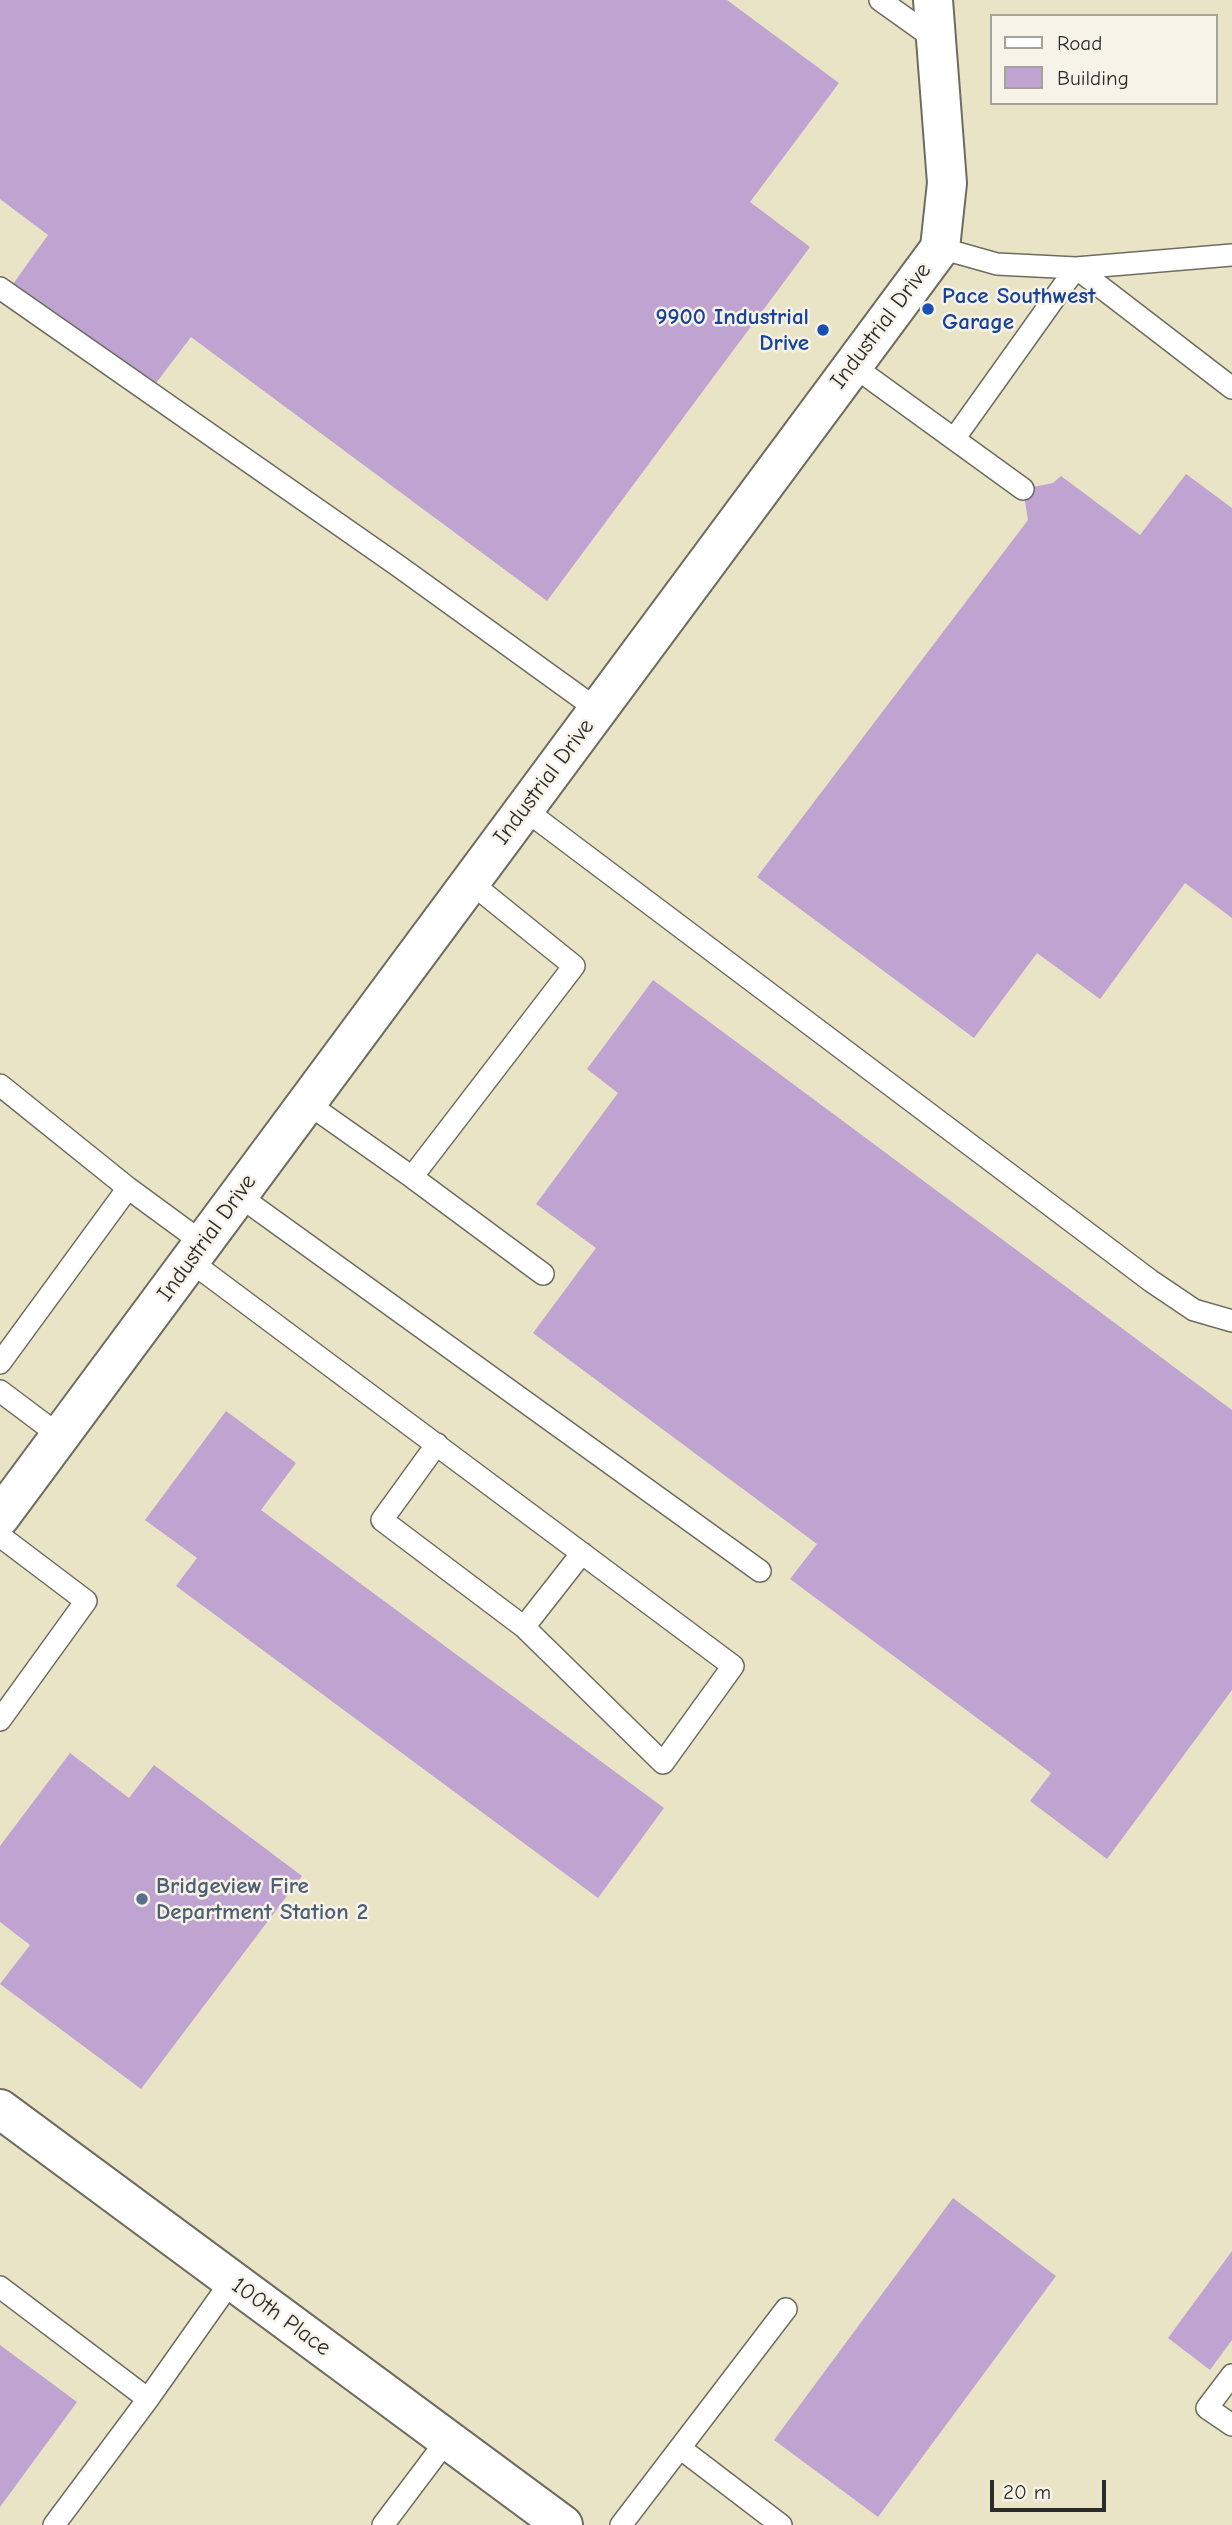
<!DOCTYPE html>
<style>
body{margin:0}
#map{position:relative;width:1232px;height:2525px;overflow:hidden;background:#eae4c6;font-family:"Comic Neue",sans-serif}
canvas{display:block}
.legend{position:absolute;left:990px;top:14px;width:228px;height:91px;box-sizing:border-box;background:#f7f3e8;border:2px solid #a5a39c;margin:0;padding:9px 12px;list-style:none;font-size:21px;color:#2b2b2b}
.legend li{display:flex;align-items:center;gap:14px;height:35px}
.legend b{width:35px;border:2px solid #a5a39c}
.scale{position:absolute;left:990px;top:2480px;width:116px;height:32px;box-sizing:border-box;border:4px solid #2b2b2b;border-top:0;padding-left:9px;font-size:21px;line-height:24px;white-space:nowrap;color:#2b2b2b;-webkit-text-stroke:5px #f7f3e8;paint-order:stroke}
</style>
<div id="map">
<canvas width="1232" height="2525"></canvas>
<ul class="legend">
<li><b style="height:9px;background:#fff"></b>Road</li>
<li><b style="height:19px;background:#bfa3d1"></b>Building</li>
</ul>
<div class="scale">20 m</div>
</div>
<script>
const c = document.querySelector('canvas').getContext('2d');
c.lineJoin = 'round';
function fill(path, color) { c.fillStyle = color; c.fill(path, 'evenodd'); }
function strokePath(path, color, width, dash) { c.strokeStyle = color; c.lineWidth = width; c.lineCap = dash ? 'butt' : 'round'; c.setLineDash(dash || []); c.stroke(path); }
function write(font, color, halo, rows, align = 'center') {
  c.font = font + ' "Comic Neue",sans-serif'; c.lineWidth = 5; c.setLineDash([]); c.textBaseline = 'middle'; c.strokeStyle = halo; c.fillStyle = color; for (const [text, x, y, turn = 0] of rows) {
    c.save(); c.translate(x, y); c.rotate((+turn || 0) * Math.PI / 180); c.textAlign = isNaN(turn) ? turn : align; if (halo) c.strokeText(text, 0, 0); c.fillText(text, 0, 0); c.restore();
  }
}
const building = new Path2D(`
 M 0,0 L 727,0 L 839,83 L 750,202 L 810,247 L 547,601 L 191,337 L 153,387 L 13,284 L 48,235 L 0,199 Z
 M 1186,474 L 1232,508 L 1232,918 L 1185,883 L 1100,999 L 1037,953 L 974,1038 L 757,877 L 1028,520 L 1023,489 L 1053,483 L 1061,476 L 1140,535 Z
 M 653,980 L 1232,1410 L 1232,1690 L 1107,1859 L 1030,1801 L 1051,1773 L 790,1579 L 817,1544 L 533,1333 L 596,1248 L 536,1204 L 618,1093 L 587,1069 Z
 M 226,1411 L 296,1463 L 261,1510 L 664,1808 L 598,1898 L 176,1586 L 197,1558 L 145,1520 Z
 M 70,1753 L 129,1798 L 154,1765 L 302,1876 L 141,2089 L 0,1984 L 30,1945 L 0,1922 L 0,1846 Z
 M 953,2198 L 1056,2276 L 878,2517 L 774,2440 Z
 M 1232,2251 L 1232,2340 L 1210,2370 L 1168,2338 Z
 M 0,2345 L 77,2402 L 0,2507 Z`);
const lane = new Path2D(`
 M 880,0 L 936,40
 M 940,248 L 997,264 L 1076,268 L 1232,255
 M 1076,268 L 1232,388
 M 0,288 L 397,565 L 598,710
 M 852,365 L 954,439 L 1076,268
 M 954,439 L 1023,489
 M 524,809 L 1151,1281 L 1194,1310 L 1232,1321
 M 0,1085 L 128,1188 L 203,1243
 M 307,1103 L 412,1177 L 543,1274
 M 412,1177 L 574,966 L 470,882
 M 238,1195 L 760,1571
 M 190,1261 C 371,1396 552,1531 733,1666 L 663,1763 L 524,1627 L 382,1520 L 437,1444
 M 0,1363 L 128,1188
 M 0,1391 L 60,1436
 M 0,1536 L 86,1601 L 0,1720
 M 524,1627 L 582,1553
 M 0,2287 L 148,2399 L 232,2280
 M 1232,2375 L 1207,2408 L 1232,2425
 M 680,2448 L 781,2525
 M 54,2525 L 148,2399
 M 383,2525 L 447,2440
 M 621,2525 L 786,2309`);
const street = new Path2D(`
 M 0,1517 L 940,248 L 947,183 L 933,0
 M 0,2109 L 563,2525`);
const markers = [
 [928,309,7,"#1a4fb4"],
 [823,330,7,"#1a4fb4"],
 [142,1899,7,"#5c6f8a"]
];
const transitNames = [
 ["Pace Southwest",942,296],
 ["Garage",942,322],
 ["9900 Industrial",809,317,"right"],
 ["Drive",809,343,"right"]
];
const streetNames = [
 ["Industrial Drive",881,326,-53],
 ["Industrial Drive",544,782,-53],
 ["Industrial Drive",207,1238,-54],
 ["100th Place",281,2317,36]
];
const serviceNames = [
 ["Bridgeview Fire",156,1886],
 ["Department Station 2",156,1912]
];
fill(building, '#bfa3d1');
strokePath(lane, '#6e6c61', 24);
strokePath(street, '#6e6c61', 42);
strokePath(lane, '#fff', 21);
strokePath(street, '#fff', 38);
for (const [x, y, r, color] of markers) { const dot = new Path2D(); dot.arc(x, y, r, 0, 2 * Math.PI); c.fillStyle = color; c.fill(dot); strokePath(dot, '#f7f3e8', 2.5); }
write('bold 23px', '#164399', '#f7f3e8', transitNames, 'left');
write('23px', '#2b2b2b', '#f7f3e8', streetNames);
write('bold 23px', '#4e5e75', '#f7f3e8', serviceNames, 'left');
</script>
